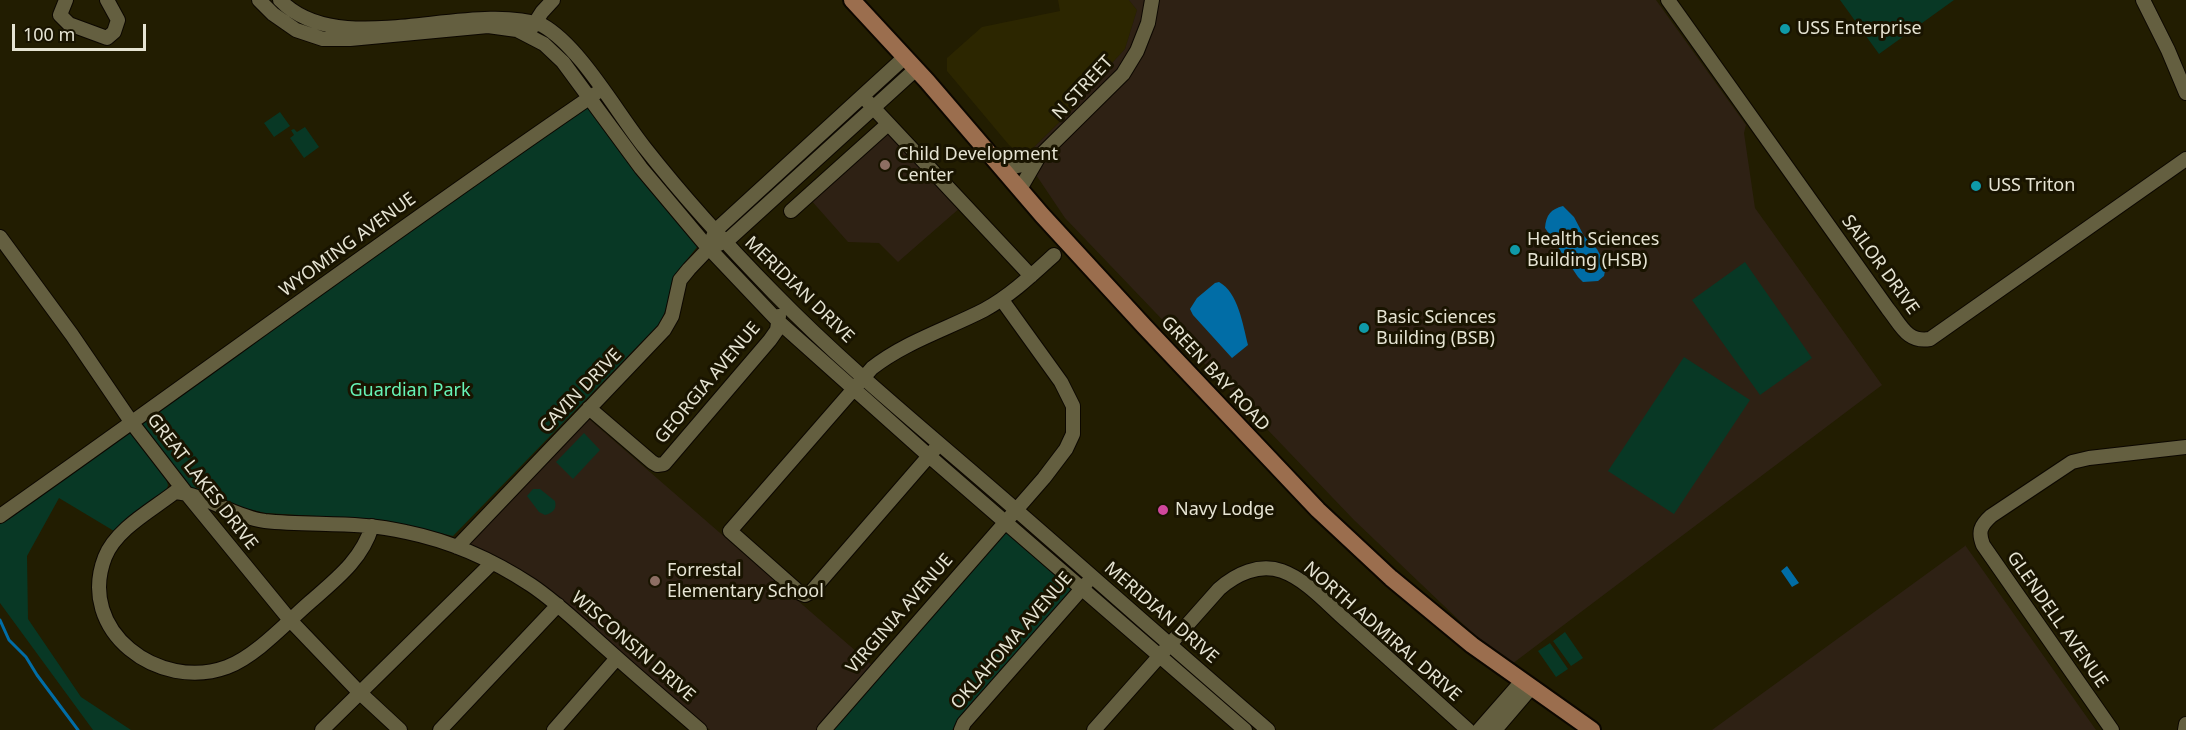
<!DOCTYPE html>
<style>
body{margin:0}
#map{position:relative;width:2186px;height:730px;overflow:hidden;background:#221d01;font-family:"Noto Sans",sans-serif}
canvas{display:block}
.scale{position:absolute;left:12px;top:24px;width:134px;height:27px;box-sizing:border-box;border:3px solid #e6e4d3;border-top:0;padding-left:8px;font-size:18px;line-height:21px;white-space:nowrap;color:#e6e4d3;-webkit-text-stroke:4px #191400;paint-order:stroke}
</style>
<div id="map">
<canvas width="2186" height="730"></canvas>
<div class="scale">100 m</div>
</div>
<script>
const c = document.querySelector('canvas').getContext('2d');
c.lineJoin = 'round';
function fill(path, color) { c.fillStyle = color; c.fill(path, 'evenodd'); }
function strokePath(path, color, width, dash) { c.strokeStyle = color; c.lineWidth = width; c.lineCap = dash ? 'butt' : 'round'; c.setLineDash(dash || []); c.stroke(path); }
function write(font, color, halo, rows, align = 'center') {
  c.font = font + ' "Noto Sans",sans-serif'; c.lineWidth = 6; c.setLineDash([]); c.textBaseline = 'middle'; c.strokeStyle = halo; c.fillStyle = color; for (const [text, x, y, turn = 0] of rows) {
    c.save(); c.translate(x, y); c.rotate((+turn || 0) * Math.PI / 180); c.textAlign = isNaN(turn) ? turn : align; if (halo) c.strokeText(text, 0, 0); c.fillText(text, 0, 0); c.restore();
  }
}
const built = new Path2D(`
 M 1058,0 L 1129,0 L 1137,10 L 1125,49 L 1081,97 L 1078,104 L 1024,157 L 1009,145 L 947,71 L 947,58 L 982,27 L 1060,11 Z`);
const education = new Path2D(`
 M 1129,0 L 1656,0 L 1746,125 L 1744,133 L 1755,208 L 1882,385 L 1508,667 L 1354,520 L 1065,218 L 1024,157 L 1078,104 L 1081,97 L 1125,49 L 1137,10 Z
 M 888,130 L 961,207 L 898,262 L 879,243 L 848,242 L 810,199 Z
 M 589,419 L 873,666 L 818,730 L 710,730 L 656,684 L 471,548 L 469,544 L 586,420 Z
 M 1965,545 L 2096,730 L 1712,730 L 1965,546 Z`);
const green = new Path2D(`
 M 1840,0 L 1954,0 L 1879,54 Z
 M 588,105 L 694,238 L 697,247 C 686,261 675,273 670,291 C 667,303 666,312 660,323 L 453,536 L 384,520 L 265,513 L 192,495 L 141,428 L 141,422 Z
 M 280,112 L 290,126 L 274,137 L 264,123 Z
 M 305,127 L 319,147 L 304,158 L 290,138 L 294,135 L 291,130 L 294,129 L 297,132 Z
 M 1745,262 L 1812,358 L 1760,395 L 1692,300 Z
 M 1684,357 L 1750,400 L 1674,514 L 1608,471 Z
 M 126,432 L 135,435 L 166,479 L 168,485 L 167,489 L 114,531 L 59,498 L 27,556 L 28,619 L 81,697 L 131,730 L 93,730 L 0,603 L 0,521 Z
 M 584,433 L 600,450 L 573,479 L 556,462 Z
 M 533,489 L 540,489 L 555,501 C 557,509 553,513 545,515 L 539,512 L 527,496 Z
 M 1005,532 L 1011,534 L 1071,587 L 1072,591 L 952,730 L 830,730 L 998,536 Z
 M 1565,632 L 1583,658 L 1571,666 L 1553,641 Z
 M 1550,643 L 1568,669 L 1556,677 L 1538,651 Z`);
const water = new Path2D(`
 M 1563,206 L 1574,217 L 1584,236 L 1597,249 L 1606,266 L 1604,276 L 1598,281 L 1583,282 L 1578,277 L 1545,228 C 1546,215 1551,209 1563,206 Z
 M 1215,283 L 1219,282 C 1238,292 1243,325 1248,345 L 1232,358 L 1193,315 L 1190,309 L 1197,298 Z
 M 1787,566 L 1799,583 L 1792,587 L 1781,571 Z`);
const stream = new Path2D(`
 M 0,620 L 9,640 L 26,657 L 37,675 L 78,730`);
const minor = new Path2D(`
 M 66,0 L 60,15 L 69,24 L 107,38 L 114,32 L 118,20 L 107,0
 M 259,0 L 273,14 L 296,30 L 323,39 L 350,39 L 488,26 L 517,30 L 544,44 L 563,62 L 641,168 L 704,243 L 779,322 L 929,456 L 1245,730
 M 280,0 C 339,62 467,0 542,25 C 580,46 617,113 645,148 C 685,199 729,247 774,293 C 849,370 934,438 1015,509 C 1099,582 1183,657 1268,730
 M 1668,0 L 1888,309 C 1901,325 1907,343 1930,339 L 2186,159
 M 2143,0 L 2168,50 L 2186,93
 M 531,29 L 542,12 L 553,0
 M 868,102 L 1031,276
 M 1003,169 L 1018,166 L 1038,158
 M 1020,189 L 1038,158 L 1123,74 L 1137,51 L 1148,23 L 1152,0
 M 791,211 L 888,124
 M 0,237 L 72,335 L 132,423 L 186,493 L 290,620 L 359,692 L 400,730
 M 717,245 L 728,240 L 916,69
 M 589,408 L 652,462 L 657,465 L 664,464 L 770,340 L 777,330 L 779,316
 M 935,449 L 811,592 L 805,595 L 800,593 L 730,531 L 872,368 C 905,342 947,329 984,310 C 1010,296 1032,275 1054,255
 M 0,516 C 199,376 394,231 595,94
 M 372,526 C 362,560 335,580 309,603 C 286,623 256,656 227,667 C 159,692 76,631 105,557 C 116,529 152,510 175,492 C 207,495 234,517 265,521 C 312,526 359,521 406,532 C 450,541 493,560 531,585 C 558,603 582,627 607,649 C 638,677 669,703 700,730
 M 457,547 L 664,330 L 672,316 L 680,280 L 689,269 L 709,248 L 715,231 L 905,57
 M 322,730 L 492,563
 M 440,730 L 558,605
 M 554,730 L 617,658
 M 824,730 L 1044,478 L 1066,449 L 1073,434 L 1073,406 L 1061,382 L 1002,300
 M 961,730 L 964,723 L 1086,584
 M 1094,730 L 1219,589 C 1236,574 1259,563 1282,571 C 1307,580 1328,605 1348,622 C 1388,658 1428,694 1468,730
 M 1479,730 L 1522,681
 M 1495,730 L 1531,688
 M 2112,730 L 1983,545 C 1978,532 1980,526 1991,516 L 2072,462 L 2089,458 L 2186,447
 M 2185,730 L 2186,724`);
const major = new Path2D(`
 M 852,0 L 927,81 L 1042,215 L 1144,326 L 1318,510 L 1391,578 L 1472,645 L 1592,730`);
const markers = [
 [1785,29,6,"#0f9aa8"],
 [885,165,6,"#8d6e63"],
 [1976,186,6,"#0f9aa8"],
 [1515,250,6,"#0f9aa8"],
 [1364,328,6,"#0f9aa8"],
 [1163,510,6,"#d1479c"],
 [655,581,6,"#8d6e63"]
];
const poiNames = [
 ["USS Enterprise",1797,29],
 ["Child Development",897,155],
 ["Center",897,176],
 ["USS Triton",1988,186],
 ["Health Sciences",1527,240],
 ["Building (HSB)",1527,261],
 ["Basic Sciences",1376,318],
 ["Building (BSB)",1376,339],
 ["Navy Lodge",1175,510],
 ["Forrestal",667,571],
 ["Elementary School",667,592]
];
const streetNames = [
 ["N STREET",1083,88,-47],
 ["WYOMING AVENUE",348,245,-36],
 ["SAILOR DRIVE",1880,265,54],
 ["MERIDIAN DRIVE",799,290,44],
 ["GREEN BAY ROAD",1215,374,47],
 ["GEORGIA AVENUE",708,383,-50],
 ["CAVIN DRIVE",581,391,-46],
 ["GREAT LAKES DRIVE",202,482,52],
 ["MERIDIAN DRIVE",1161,613,41],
 ["VIRGINIA AVENUE",900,614,-49],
 ["GLENDELL AVENUE",2057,620,55],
 ["NORTH ADMIRAL DRIVE",1382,632,41],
 ["OKLAHOMA AVENUE",1012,641,-49],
 ["WISCONSIN DRIVE",633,647,41]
];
const parkNames = [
 ["Guardian Park",410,391]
];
fill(built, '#2c2600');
fill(education, '#2e2114');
fill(green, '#083825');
fill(water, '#016da6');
strokePath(stream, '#016da6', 3);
strokePath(minor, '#0c0700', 16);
strokePath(major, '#0c0700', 20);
strokePath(minor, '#645f40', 14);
strokePath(major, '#9b6e4e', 16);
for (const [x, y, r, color] of markers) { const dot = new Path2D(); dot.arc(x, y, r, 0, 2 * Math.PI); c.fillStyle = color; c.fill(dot); strokePath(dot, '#191400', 2); }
write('18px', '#e6e4d3', '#191400', poiNames, 'left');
write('18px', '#e6e4d3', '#191400', streetNames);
write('18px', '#67f5b7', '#191400', parkNames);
</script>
